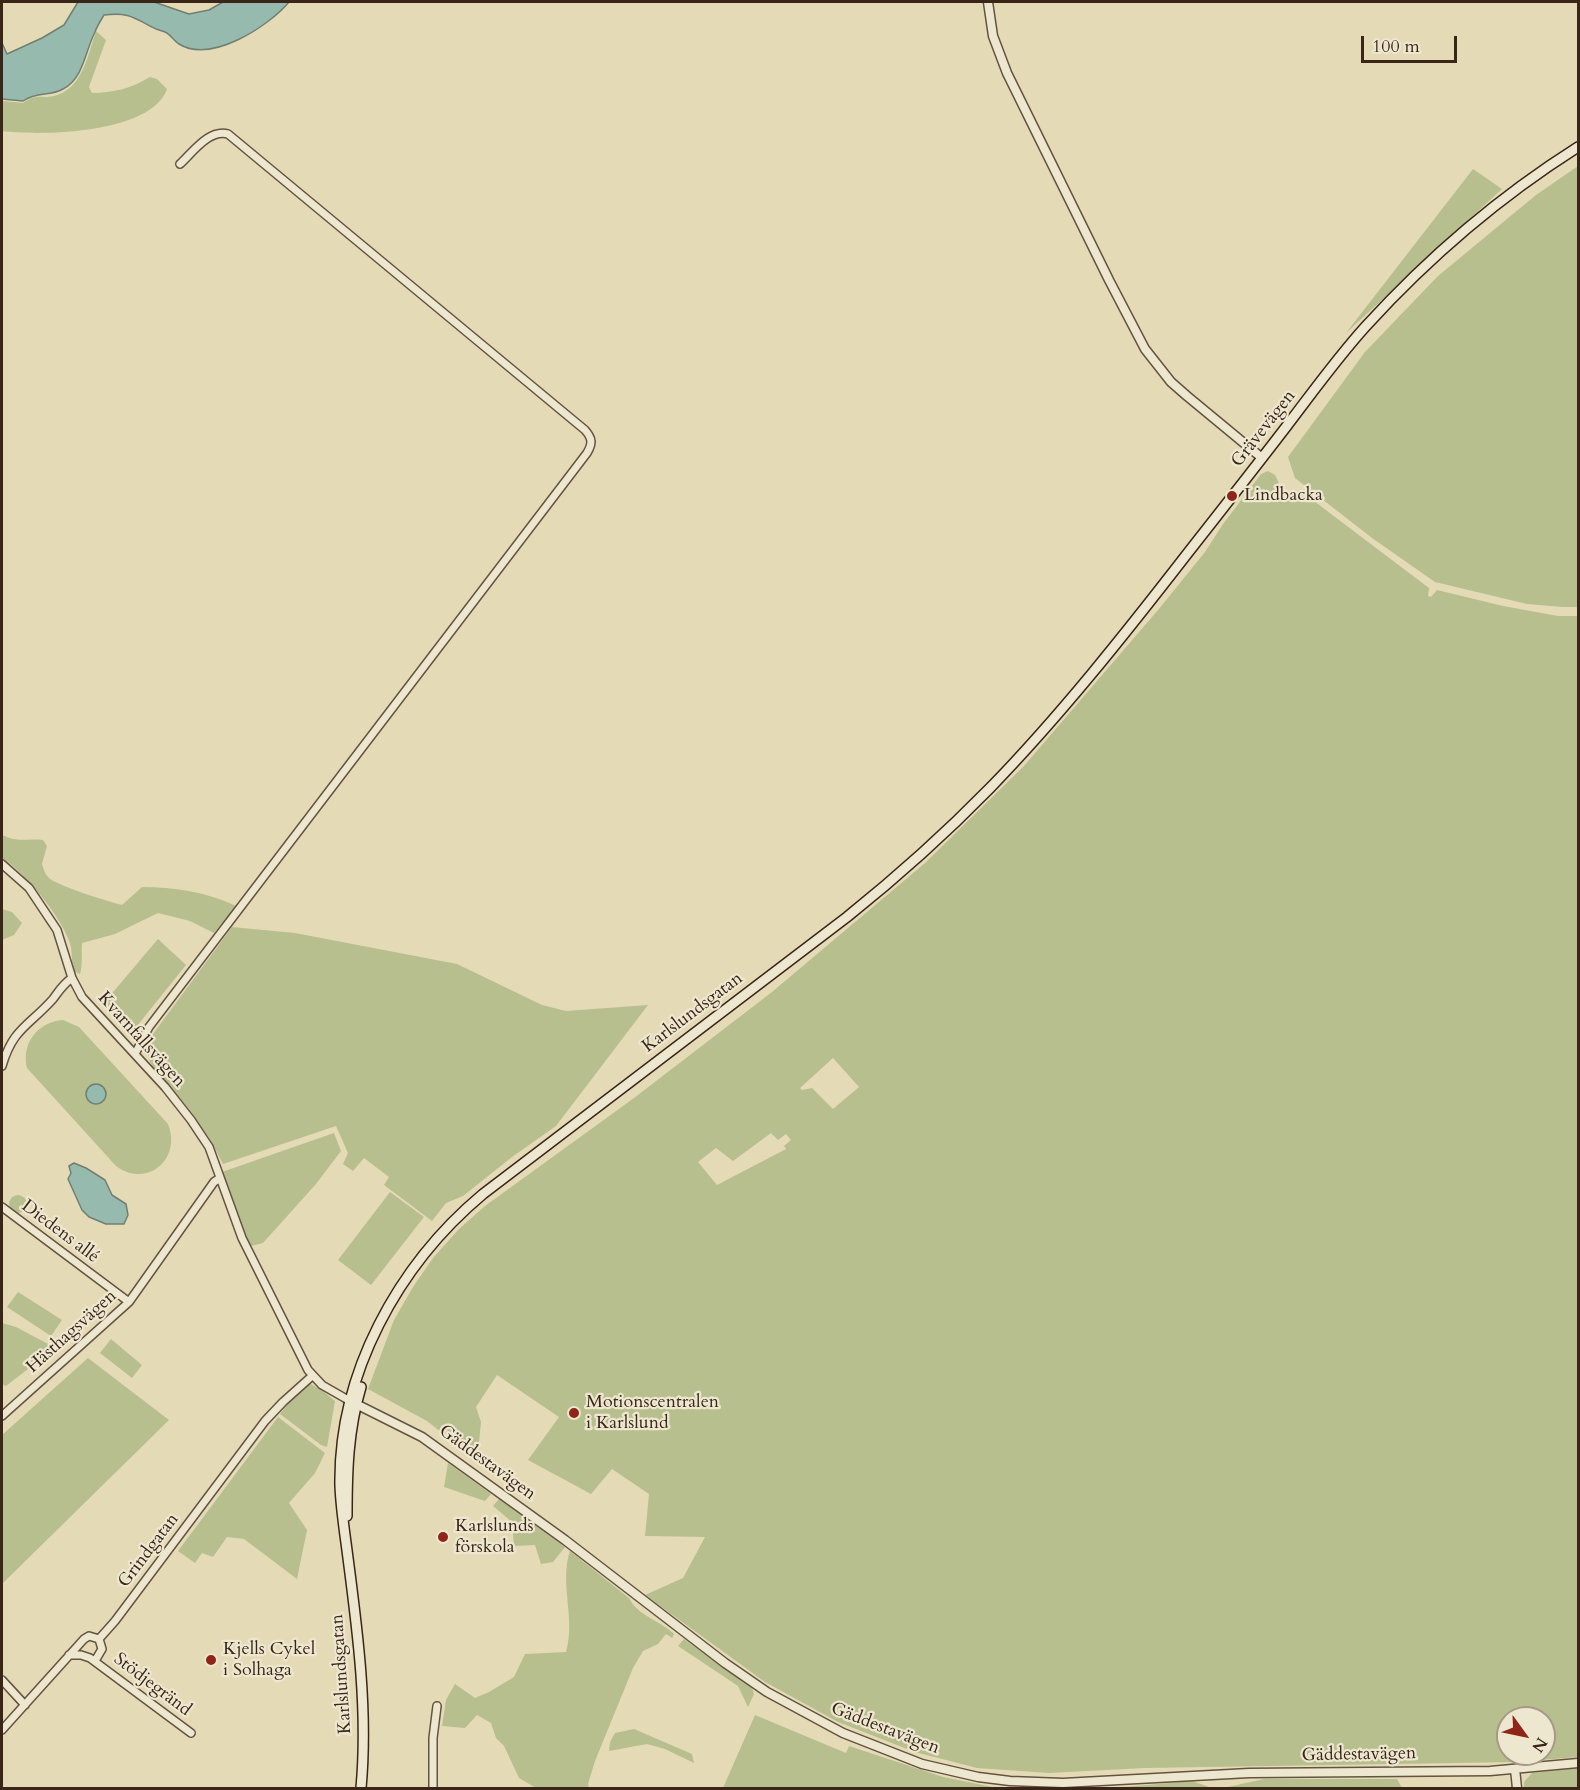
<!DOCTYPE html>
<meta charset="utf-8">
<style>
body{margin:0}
#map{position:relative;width:1580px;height:1790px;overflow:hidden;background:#e5dab6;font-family:Cardo,serif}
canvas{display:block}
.frame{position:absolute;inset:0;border:3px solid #392619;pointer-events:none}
.north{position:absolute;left:1496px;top:1706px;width:60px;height:60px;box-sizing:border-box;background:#eee7d0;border:2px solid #a69a87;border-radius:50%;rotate:123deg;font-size:16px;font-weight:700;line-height:24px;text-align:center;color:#392619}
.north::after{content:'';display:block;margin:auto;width:21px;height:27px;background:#8f2418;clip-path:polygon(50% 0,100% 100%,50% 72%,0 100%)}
.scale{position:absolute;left:1361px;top:36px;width:96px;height:27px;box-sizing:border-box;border:3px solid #392619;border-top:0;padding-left:8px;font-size:18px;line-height:21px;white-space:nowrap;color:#392619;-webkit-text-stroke:4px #eee7d0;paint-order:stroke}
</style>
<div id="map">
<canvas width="1580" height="1790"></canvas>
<div class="frame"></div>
<div class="north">N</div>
<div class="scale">100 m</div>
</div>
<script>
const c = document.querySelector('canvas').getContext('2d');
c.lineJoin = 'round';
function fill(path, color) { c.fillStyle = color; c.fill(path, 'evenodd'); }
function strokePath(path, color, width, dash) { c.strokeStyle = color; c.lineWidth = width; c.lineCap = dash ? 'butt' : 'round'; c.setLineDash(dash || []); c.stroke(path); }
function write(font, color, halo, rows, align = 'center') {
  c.font = font + ' Cardo,serif'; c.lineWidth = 4.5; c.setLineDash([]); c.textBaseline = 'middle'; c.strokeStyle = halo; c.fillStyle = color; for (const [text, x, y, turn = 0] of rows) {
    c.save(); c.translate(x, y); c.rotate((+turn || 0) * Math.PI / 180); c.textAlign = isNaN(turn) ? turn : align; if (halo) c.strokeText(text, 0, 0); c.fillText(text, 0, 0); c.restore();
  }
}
const green = new Path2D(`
 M 96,31 L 106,40 L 89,87 L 92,93 C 113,93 132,88 150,77 L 157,79 L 167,89 C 151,134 41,136 2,131 L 2,101 L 23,103 C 38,93 40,99 54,96 C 83,89 88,54 96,31 Z
 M 1578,166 L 1578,607 L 1563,607 L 1527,604 L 1435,582 L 1372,538 L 1295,478 L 1288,457 L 1365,352 L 1438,276 L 1536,195 Z
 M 1473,169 L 1502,189 L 1346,333 Z
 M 1268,471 L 1275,475 L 1286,498 L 1298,491 L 1302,492 L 1429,588 L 1428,596 L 1431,597 L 1437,590 L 1503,606 L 1558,616 L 1578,616 L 1578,1757 L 1516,1762 L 1145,1768 L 1049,1773 L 977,1768 L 915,1752 L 838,1722 L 765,1682 L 645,1595 L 683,1578 L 705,1537 L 645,1536 L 649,1494 L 612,1469 L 591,1494 L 528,1460 L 559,1417 L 497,1375 L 476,1407 L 481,1422 L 478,1452 L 461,1448 L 427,1421 L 368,1389 L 394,1320 L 413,1287 L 433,1258 L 459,1229 L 485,1206 L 634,1098 L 772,992 L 925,863 L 1023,767 L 1158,610 L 1205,552 L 1223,524 L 1261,474 ZM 833,1058 L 859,1087 L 833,1109 L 812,1088 L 802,1090 L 800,1088 ZM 771,1133 L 778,1140 L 786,1134 L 791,1140 L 784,1146 L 786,1149 L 717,1185 L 698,1162 L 716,1148 L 733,1161 ZM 1508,1718 L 1544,1718 L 1544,1754 L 1508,1754 Z
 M 2,835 C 19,843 25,838 43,840 L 47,846 L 42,864 C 43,868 45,874 48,877 C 54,885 110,902 122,905 L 142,887 C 172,887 208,892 236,906 L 214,933 L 190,921 L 158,913 L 115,934 L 82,943 C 81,954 83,964 80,974 L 73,971 C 72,963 72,955 71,947 C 65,921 25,872 2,858 Z
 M 2,909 L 12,912 L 22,923 L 14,935 L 2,940 Z
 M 232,927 L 295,933 L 457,964 L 542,1005 L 566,1011 L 648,1005 L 556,1126 L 512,1157 L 463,1196 L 446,1203 L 432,1221 L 384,1185 L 389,1177 L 364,1158 L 353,1171 L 343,1164 L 348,1153 L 336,1126 L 223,1164 L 210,1139 L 188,1108 L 153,1067 L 148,1058 L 150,1038 Z
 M 158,939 L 186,965 L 133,1031 L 103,1004 Z
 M 63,1020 L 79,1027 L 168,1124 C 182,1159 147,1189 116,1166 L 27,1068 C 21,1043 38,1022 63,1020 Z
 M 334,1133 L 341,1151 L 316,1184 L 263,1243 L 251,1246 L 239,1223 L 222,1172 Z
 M 390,1192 L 424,1217 L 371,1285 L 338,1260 Z
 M9 1204a9 9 0 1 1 18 0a9 9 0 1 1-18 0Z
 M 18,1292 L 62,1320 L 51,1336 L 7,1307 Z
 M 2,1323 L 16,1327 L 50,1345 L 41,1359 L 6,1386 L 2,1384 Z
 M 111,1339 L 142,1365 L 132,1378 L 100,1353 Z
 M 88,1358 L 169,1420 L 2,1584 L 2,1435 Z
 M 309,1383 L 323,1391 L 335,1401 L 327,1447 L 321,1445 L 280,1414 L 295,1395 Z
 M 278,1417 L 325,1453 L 315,1473 L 289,1503 L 307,1530 L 297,1579 L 244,1539 L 227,1537 L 213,1557 L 202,1553 L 195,1563 L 178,1551 Z
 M 448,1463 L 491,1494 L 485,1501 L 444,1487 Z
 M 499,1499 L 565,1547 L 553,1562 L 541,1564 L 535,1545 L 514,1546 L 512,1522 L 493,1506 Z
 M 570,1551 L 629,1598 C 639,1617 660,1620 674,1634 L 672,1638 L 666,1634 L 658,1644 L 643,1651 L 633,1668 L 595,1761 L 588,1784 L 589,1788 L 536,1788 L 519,1778 L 504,1746 L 496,1738 L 491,1723 L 477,1715 L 465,1728 L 442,1726 L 446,1700 L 455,1684 L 475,1698 L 489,1692 L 514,1677 L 525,1654 L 566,1652 C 576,1619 559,1583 570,1551 Z
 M 684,1639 L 752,1688 L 754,1694 L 748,1707 L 738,1686 L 678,1646 Z
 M 755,1715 L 846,1753 L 849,1746 L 943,1777 L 998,1788 L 723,1788 Z
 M 634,1729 L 692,1754 L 694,1763 L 665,1749 L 647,1744 L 609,1751 L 610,1742 L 615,1733 Z
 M 1578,1768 L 1578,1788 L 1524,1788 L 1524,1782 L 1532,1773 Z
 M 1264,1779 L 1397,1779 L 1402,1788 L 1223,1788 Z
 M 1192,1781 L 1212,1788 L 1112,1788 Z`);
const water = new Path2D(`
 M 78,2 L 154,2 L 189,14 L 209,10 L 223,2 L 289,2 C 269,26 211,64 179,44 C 174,41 170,34 165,32 C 161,30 156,30 152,27 C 133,17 127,12 104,15 C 101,20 97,26 95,32 C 85,51 84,78 63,89 C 49,97 38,91 23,101 L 2,99 L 2,43 L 7,54 L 42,38 L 64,25 Z
 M86 1094a10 10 0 1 1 20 0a10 10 0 1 1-20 0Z
 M 74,1163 L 86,1168 L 105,1180 L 112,1195 L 126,1204 L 128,1215 L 124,1224 L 106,1224 L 89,1217 L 82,1210 L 68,1179 L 71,1173 L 69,1166 Z`);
const minor = new Path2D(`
 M 2,864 L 29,888 L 57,930 L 72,978 L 82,997 L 165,1087 L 191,1120 L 209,1147 L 242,1238 L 308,1370 L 322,1385 L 350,1401
 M 135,1054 L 149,1027 L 587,453 C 593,443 592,438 585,430 L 228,134 C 209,129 193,152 180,164
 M 2,1066 C 13,1028 29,1026 53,999 C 59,991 63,984 72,978
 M 2,1207 L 129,1302
 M 2,1416 L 129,1302 L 214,1182 L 220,1178
 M 99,1639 L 115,1621 L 265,1421 L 283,1402 L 312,1376
 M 69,1655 L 81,1655 L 90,1658 L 191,1733
 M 95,1661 L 102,1649 L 99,1639
 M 2,1680 L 25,1705
 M 2,1730 L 84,1639 L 89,1636 L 99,1639
 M 433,1788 L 433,1738 L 437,1706`);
const tertiary = new Path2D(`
 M 988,2 L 993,36 L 1007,73 L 1109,280 L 1145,349 L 1171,382 L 1187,396 L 1262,458
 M 352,1402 L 422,1437 L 565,1540 L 725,1663 L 767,1692 L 843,1733 L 922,1764 L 978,1777 L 1010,1781 L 1063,1783 L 1249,1773 L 1490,1771 L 1578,1763
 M 1515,1769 L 1517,1788`);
const secondary = new Path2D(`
 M 347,1516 C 347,1472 348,1430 361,1387
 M 361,1788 C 368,1712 358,1634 348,1558 C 345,1534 341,1510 340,1486 C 338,1374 398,1265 483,1194 L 847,917 C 897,877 945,834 990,788 C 1060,716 1125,634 1187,554 C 1220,512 1253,470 1286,427 C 1312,393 1337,358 1366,326 C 1429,257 1499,197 1578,147`);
const markers = [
 [1232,496,6,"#8f2418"],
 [574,1413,6,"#8f2418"],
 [443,1537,6,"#8f2418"],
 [211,1660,6,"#8f2418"]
];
const streetNames = [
 ["Grävevägen",1264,429,-52],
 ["Karlslundsgatan",693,1013,-37],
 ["Kvarnfallsvägen",141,1040,48],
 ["Diedens allé",60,1232,37],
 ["Hästhagsvägen",72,1332,-42],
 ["Gäddestavägen",487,1463,36],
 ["Grindgatan",149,1551,-53],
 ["Karlslundsgatan",342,1674,-94],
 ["Stödjegränd",152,1685,37],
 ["Gäddestavägen",885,1729,21],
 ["Gäddestavägen",1359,1755,-1]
];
const poiNames = [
 ["Lindbacka",1244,496],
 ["Motionscentralen",586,1403],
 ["i Karlslund",586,1424],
 ["Karlslunds",455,1527],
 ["förskola",455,1548],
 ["Kjells Cykel",223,1650],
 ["i Solhaga",223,1671]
];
fill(green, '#b6bf8d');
fill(water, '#96bbae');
strokePath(water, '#717f72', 1.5);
strokePath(minor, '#645340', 10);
strokePath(tertiary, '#645340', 11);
strokePath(secondary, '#392619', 12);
strokePath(minor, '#eee7d0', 7);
strokePath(tertiary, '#eee7d0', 8);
strokePath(secondary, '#eee7d0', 9);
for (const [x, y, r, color] of markers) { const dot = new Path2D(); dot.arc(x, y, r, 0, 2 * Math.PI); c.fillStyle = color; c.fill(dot); strokePath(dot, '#eee7d0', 2); }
write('18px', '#392619', '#eee7d0', streetNames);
write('18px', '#392619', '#eee7d0', poiNames, 'left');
</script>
